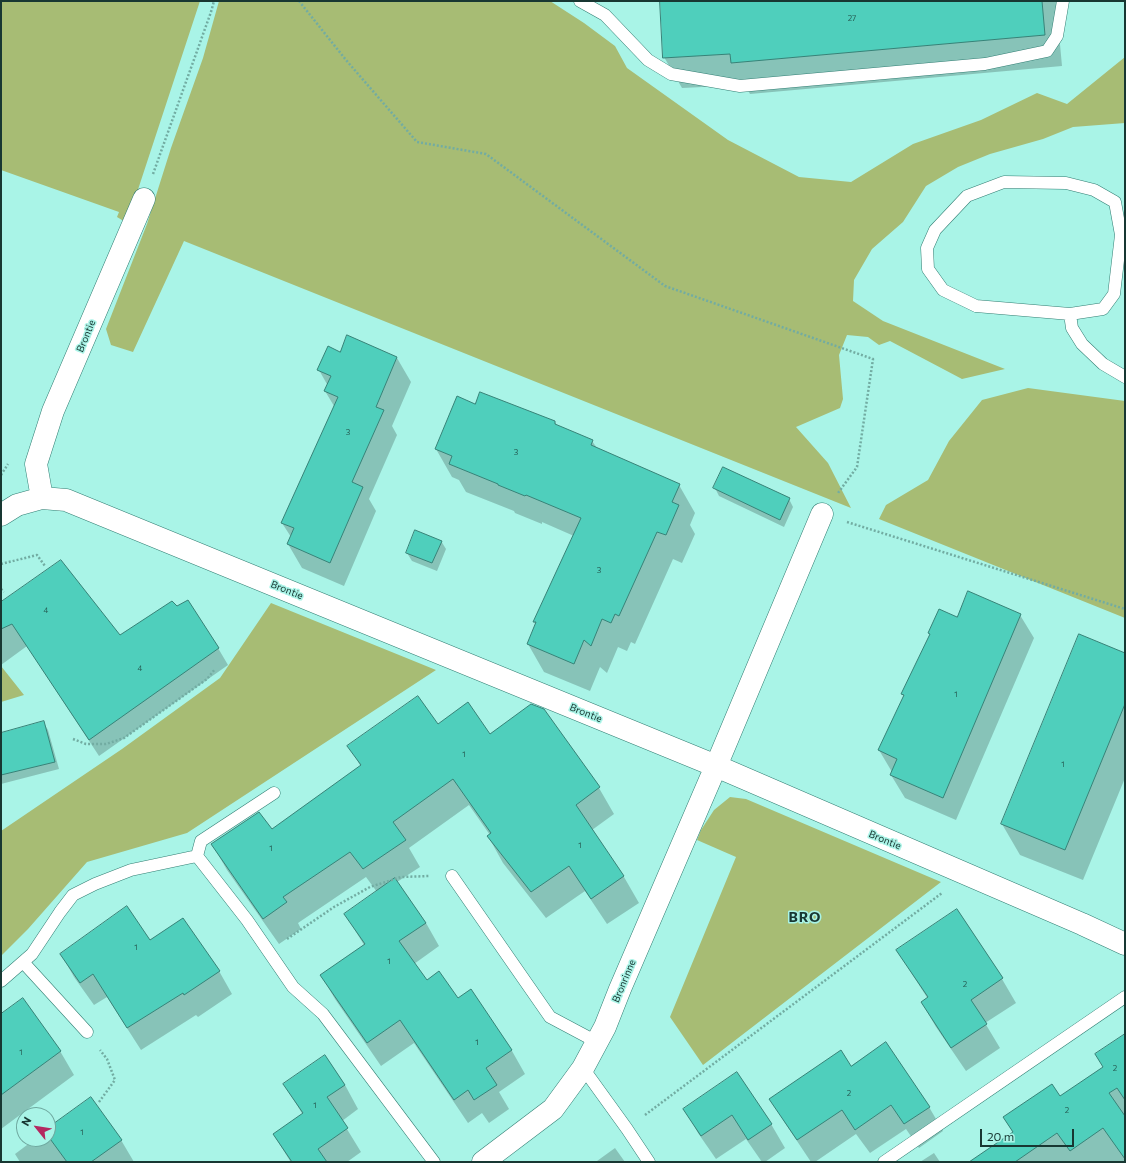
<!DOCTYPE html>
<style>
body{margin:0}
#map{position:relative;width:1126px;height:1163px;overflow:hidden;background:#a9f4e7;font-family:Commissioner,sans-serif}
canvas{display:block}
.frame{position:absolute;inset:0;border:2px solid #183732;pointer-events:none}
.north{position:absolute;left:16px;top:1107px;width:40px;height:40px;box-sizing:border-box;background:#a9f4e7;border:1px solid #6fa89f;border-radius:50%;rotate:300deg;font-size:11px;font-weight:700;line-height:16px;text-align:center;color:#183732}
.north::after{content:'';display:block;margin:auto;width:14px;height:18px;background:#b42860;clip-path:polygon(50% 0,100% 100%,50% 72%,0 100%)}
.scale{position:absolute;left:980px;top:1129px;width:94px;height:18px;box-sizing:border-box;border:2px solid #183732;border-top:0;padding-left:5px;font-size:12px;line-height:14px;white-space:nowrap;color:#183732;-webkit-text-stroke:3px #a9f4e7;paint-order:stroke}
</style>
<div id="map">
<canvas width="1126" height="1163"></canvas>
<div class="frame"></div>
<div class="north">N</div>
<div class="scale">20 m</div>
</div>
<script>
const c = document.querySelector('canvas').getContext('2d');
c.lineJoin = 'round';
function fill(path, color) { c.fillStyle = color; c.fill(path, 'evenodd'); }
function strokePath(path, color, width, dash) { c.strokeStyle = color; c.lineWidth = width; c.lineCap = dash ? 'butt' : 'round'; c.setLineDash(dash || []); c.stroke(path); }
function write(font, color, halo, rows, align = 'center') {
  c.font = font + ' Commissioner,sans-serif'; c.lineWidth = 3; c.setLineDash([]); c.textBaseline = 'middle'; c.strokeStyle = halo; c.fillStyle = color; for (const [text, x, y, turn = 0] of rows) {
    c.save(); c.translate(x, y); c.rotate((+turn || 0) * Math.PI / 180); c.textAlign = isNaN(turn) ? turn : align; if (halo) c.strokeText(text, 0, 0); c.fillText(text, 0, 0); c.restore();
  }
}
const green = new Path2D(`
 M 1,1 L 200,1 L 127,223 L 117,217 L 119,212 L 1,170 Z
 M 219,1 L 550,1 L 584,23 L 615,46 L 627,68 L 728,140 L 799,177 L 851,182 L 913,144 L 981,120 L 1037,93 L 1067,104 L 1125,57 L 1125,123 L 1073,127 L 1043,139 L 990,154 L 958,167 L 926,186 L 903,222 L 872,249 L 854,280 L 853,301 L 883,321 L 1005,369 L 962,379 L 890,341 L 879,345 L 868,337 L 847,335 L 839,355 L 843,399 L 840,408 L 796,427 L 828,463 L 851,508 L 184,241 L 133,352 L 111,345 L 106,329 L 147,224 L 171,148 L 203,58 Z
 M 1028,388 L 1125,401 L 1125,618 L 879,519 L 886,505 L 928,480 L 949,441 L 982,400 Z
 M 271,603 L 436,670 L 187,833 L 87,862 L 28,929 L 1,956 L 1,831 L 122,749 L 220,678 Z
 M 1,666 L 24,695 L 1,702 Z
 M 730,797 L 746,799 L 941,882 L 703,1065 L 670,1017 L 736,857 L 697,840 L 701,830 L 714,810 Z`);
const shadow = new Path2D(`
 M 661,1 L 1056,1 L 1062,66 L 750,94 L 745,85 L 682,88 L 664,57 Z
 M 341,353 L 397,358 L 411,382 L 392,426 L 397,435 L 369,499 L 376,511 L 344,586 L 302,568 L 288,544 L 291,537 L 282,523 L 334,406 L 325,391 L 328,386 L 319,370 Z
 M 476,405 L 555,422 L 557,426 L 592,441 L 597,448 L 679,485 L 695,513 L 690,525 L 695,534 L 682,563 L 673,559 L 635,644 L 631,642 L 627,651 L 618,647 L 607,673 L 600,667 L 590,691 L 544,672 L 528,644 L 536,625 L 534,622 L 574,536 L 542,522 L 542,524 L 515,513 L 514,511 L 466,492 L 459,480 L 452,477 L 436,449 Z
 M 715,488 L 789,499 L 793,507 L 784,527 L 719,496 Z
 M 441,541 L 446,549 L 437,571 L 412,561 L 407,553 Z
 M 1,603 L 120,636 L 218,648 L 228,665 L 99,756 L 27,646 L 1,665 Z
 M 1020,615 L 1034,638 L 956,820 L 905,798 L 891,775 L 892,772 L 879,750 L 904,697 L 902,694 L 930,635 L 929,633 L 958,618 Z
 M 1125,654 L 1125,778 L 1083,880 L 1020,855 L 1002,824 Z
 M 543,710 L 599,788 L 614,814 L 592,830 L 624,877 L 639,903 L 607,924 L 585,891 L 546,918 L 503,863 L 488,836 L 490,835 L 469,805 L 409,848 L 420,867 L 397,882 L 426,923 L 439,946 L 414,964 L 427,981 L 457,999 L 470,990 L 512,1051 L 525,1074 L 499,1092 L 509,1109 L 489,1123 L 482,1113 L 468,1123 L 414,1043 L 381,1066 L 335,999 L 321,975 L 364,945 L 345,914 L 377,892 L 366,877 L 298,923 L 301,929 L 279,944 L 227,870 L 212,844 L 272,830 L 361,767 L 349,746 L 438,725 L 490,735 Z
 M 43,722 L 48,730 L 59,769 L 1,784 L 1,734 Z
 M 956,911 L 1002,979 L 1016,1003 L 985,1023 L 1000,1048 L 966,1071 L 936,1027 L 922,1003 L 928,999 L 912,974 L 898,950 Z
 M 150,942 L 219,971 L 232,994 L 198,1017 L 196,1015 L 141,1050 L 107,997 L 94,1005 L 74,977 L 61,954 Z
 M 1,1016 L 60,1051 L 74,1075 L 1,1129 Z
 M 1125,1035 L 1125,1162 L 971,1162 L 1013,1133 L 1004,1118 L 1060,1098 L 1104,1068 Z
 M 325,1056 L 345,1085 L 358,1109 L 342,1121 L 361,1152 L 347,1162 L 289,1162 L 290,1161 L 274,1135 L 303,1115 L 284,1084 Z
 M 851,1067 L 929,1107 L 943,1131 L 919,1148 L 906,1129 L 870,1153 L 856,1134 L 815,1162 L 811,1162 L 785,1123 L 771,1099 Z
 M 737,1074 L 771,1124 L 785,1148 L 765,1162 L 762,1162 L 746,1139 L 716,1159 L 698,1133 L 685,1109 Z
 M 48,1130 L 121,1140 L 134,1162 L 20,1162 L 15,1154 L 35,1139 L 48,1139 Z
 M 615,1148 L 625,1162 L 598,1162 L 597,1161 Z
 M 934,1153 L 940,1162 L 920,1162 Z`);
const building = new Path2D(`
 M 660,1 L 1042,1 L 1045,35 L 731,63 L 730,54 L 663,58 Z
 M 347,335 L 397,357 L 376,407 L 384,410 L 352,482 L 363,487 L 330,563 L 287,544 L 294,528 L 281,523 L 338,397 L 324,391 L 331,376 L 317,370 L 328,346 L 340,352 Z
 M 480,392 L 555,421 L 555,424 L 593,440 L 591,445 L 680,484 L 672,502 L 679,505 L 666,535 L 657,532 L 619,616 L 615,614 L 611,623 L 602,619 L 591,646 L 584,640 L 574,664 L 527,644 L 536,622 L 533,622 L 581,518 L 526,495 L 525,496 L 498,485 L 498,484 L 449,464 L 452,456 L 435,449 L 457,396 L 475,404 Z
 M 723,467 L 790,498 L 780,520 L 713,488 Z
 M 415,530 L 442,541 L 432,563 L 406,553 Z
 M 61,560 L 120,635 L 172,601 L 177,606 L 188,600 L 219,648 L 89,740 L 12,624 L 1,629 L 1,602 Z
 M 968,591 L 1021,614 L 943,798 L 890,775 L 897,759 L 878,750 L 904,695 L 901,694 L 930,634 L 928,633 L 939,609 L 957,617 Z
 M 1079,634 L 1125,653 L 1125,704 L 1065,850 L 1001,824 Z
 M 418,696 L 438,724 L 468,702 L 490,734 L 531,704 L 544,709 L 600,787 L 576,805 L 624,876 L 591,899 L 569,866 L 531,892 L 487,836 L 491,833 L 453,779 L 393,822 L 406,840 L 363,869 L 350,852 L 283,897 L 287,902 L 263,919 L 211,844 L 259,812 L 272,829 L 361,765 L 347,746 Z
 M 44,721 L 55,762 L 1,775 L 1,733 Z
 M 395,878 L 426,923 L 399,941 L 427,980 L 439,971 L 458,998 L 471,989 L 512,1050 L 486,1068 L 497,1085 L 474,1100 L 468,1090 L 454,1100 L 400,1020 L 367,1043 L 320,975 L 365,944 L 344,914 Z
 M 127,906 L 150,940 L 183,918 L 220,971 L 184,995 L 183,993 L 127,1028 L 93,974 L 80,983 L 60,954 Z
 M 957,909 L 1003,978 L 971,1000 L 987,1024 L 951,1048 L 921,1002 L 928,997 L 896,950 Z
 M 23,998 L 61,1051 L 1,1095 L 1,1014 Z
 M 1125,1034 L 1125,1100 L 1117,1088 L 1109,1093 L 1125,1116 L 1125,1159 L 1103,1128 L 1070,1151 L 1057,1133 L 1015,1162 L 969,1162 L 1013,1132 L 1003,1117 L 1052,1084 L 1060,1096 L 1103,1067 L 1095,1054 Z
 M 886,1042 L 930,1107 L 904,1124 L 891,1105 L 855,1130 L 842,1110 L 797,1140 L 769,1099 L 841,1050 L 851,1066 Z
 M 325,1055 L 345,1085 L 327,1097 L 348,1128 L 318,1149 L 327,1162 L 292,1162 L 273,1134 L 303,1113 L 283,1084 Z
 M 737,1072 L 772,1124 L 748,1140 L 732,1115 L 701,1136 L 683,1109 Z
 M 91,1097 L 122,1140 L 91,1162 L 67,1162 L 48,1136 L 48,1128 Z`);
const path = new Path2D(`
 M 299,1 L 346,60 L 417,142 L 486,154 L 665,286 L 873,359 L 857,467 L 838,493
 M 153,174 L 211,12 L 214,1
 M 1,475 L 8,464
 M 847,522 L 1125,609
 M 1,564 L 37,555 L 45,566
 M 1,589 L 4,592
 M 73,739 L 86,744 L 106,744 L 124,738 L 207,679 L 215,669
 M 287,939 L 334,907 L 370,887 L 401,877 L 429,876
 M 99,1102 L 115,1080 L 107,1059 L 100,1050
 M 645,1115 L 942,893`);
const service = new Path2D(`
 M 580,1 L 605,15 L 648,60 L 671,74 L 740,86 L 985,64 L 1047,51 L 1057,36 L 1063,1
 M 1004,182 L 1066,183 L 1094,190 L 1115,202 L 1121,235 L 1114,294 L 1103,309 L 1070,314 L 976,306 L 943,290 L 928,269 L 927,248 L 935,230 L 967,196 Z
 M 1070,314 L 1072,328 L 1082,344 L 1103,364 L 1125,377
 M 197,856 L 201,841 L 274,793
 M 452,876 L 550,1017 L 597,1042
 M 23,962 L 87,1032
 M 1,981 L 32,954 L 60,912 L 73,895 L 95,884 L 131,870 L 197,856 L 247,920 L 293,987 L 323,1014 L 434,1162
 M 583,1068 L 627,1129 L 649,1162
 M 884,1162 L 1125,997`);
const minor = new Path2D(`
 M 42,498 L 36,464 L 53,411 L 144,199
 M 1,515 L 17,505 L 42,498 L 66,500 L 716,766 L 1082,924 L 1125,944
 M 483,1162 L 553,1109 L 583,1068 L 605,1027 L 620,989 L 722,752 L 822,514`);
const numberNames = [
 ["27",852,18],
 ["3",348,432],
 ["3",516,452],
 ["3",599,570],
 ["4",46,610],
 ["4",140,668],
 ["1",956,694],
 ["1",464,754],
 ["1",1063,764],
 ["1",580,845],
 ["1",271,848],
 ["1",136,947],
 ["1",389,961],
 ["2",965,984],
 ["1",477,1042],
 ["1",21,1052],
 ["2",1115,1068],
 ["2",849,1093],
 ["1",315,1105],
 ["2",1067,1110],
 ["1",82,1132]
];
const streetNames = [
 ["Brontie",86,336,-67],
 ["Brontie",287,590,22],
 ["Brontie",586,713,22],
 ["Brontie",885,840,23],
 ["Bronrinne",624,981,-67]
];
const districtNames = [
 ["BRO",805,917]
];
fill(green, '#a7bc74');
fill(shadow, '#0003');
fill(building, '#4fcfbc');
strokePath(building, '#378277', 1);
strokePath(service, '#327e73', 13);
strokePath(minor, '#327e73', 23);
strokePath(path, '#72aca2', 2.5, [2, 2]);
strokePath(service, '#fff', 12);
strokePath(minor, '#fff', 22);
write('8px', '#265d54', null, numberNames);
write('10px', '#183732', '#a9f4e7', streetNames);
c.letterSpacing = '1px';
write('bold 14px', '#183732', '#a9f4e7', districtNames);
c.letterSpacing = '0px';
</script>
